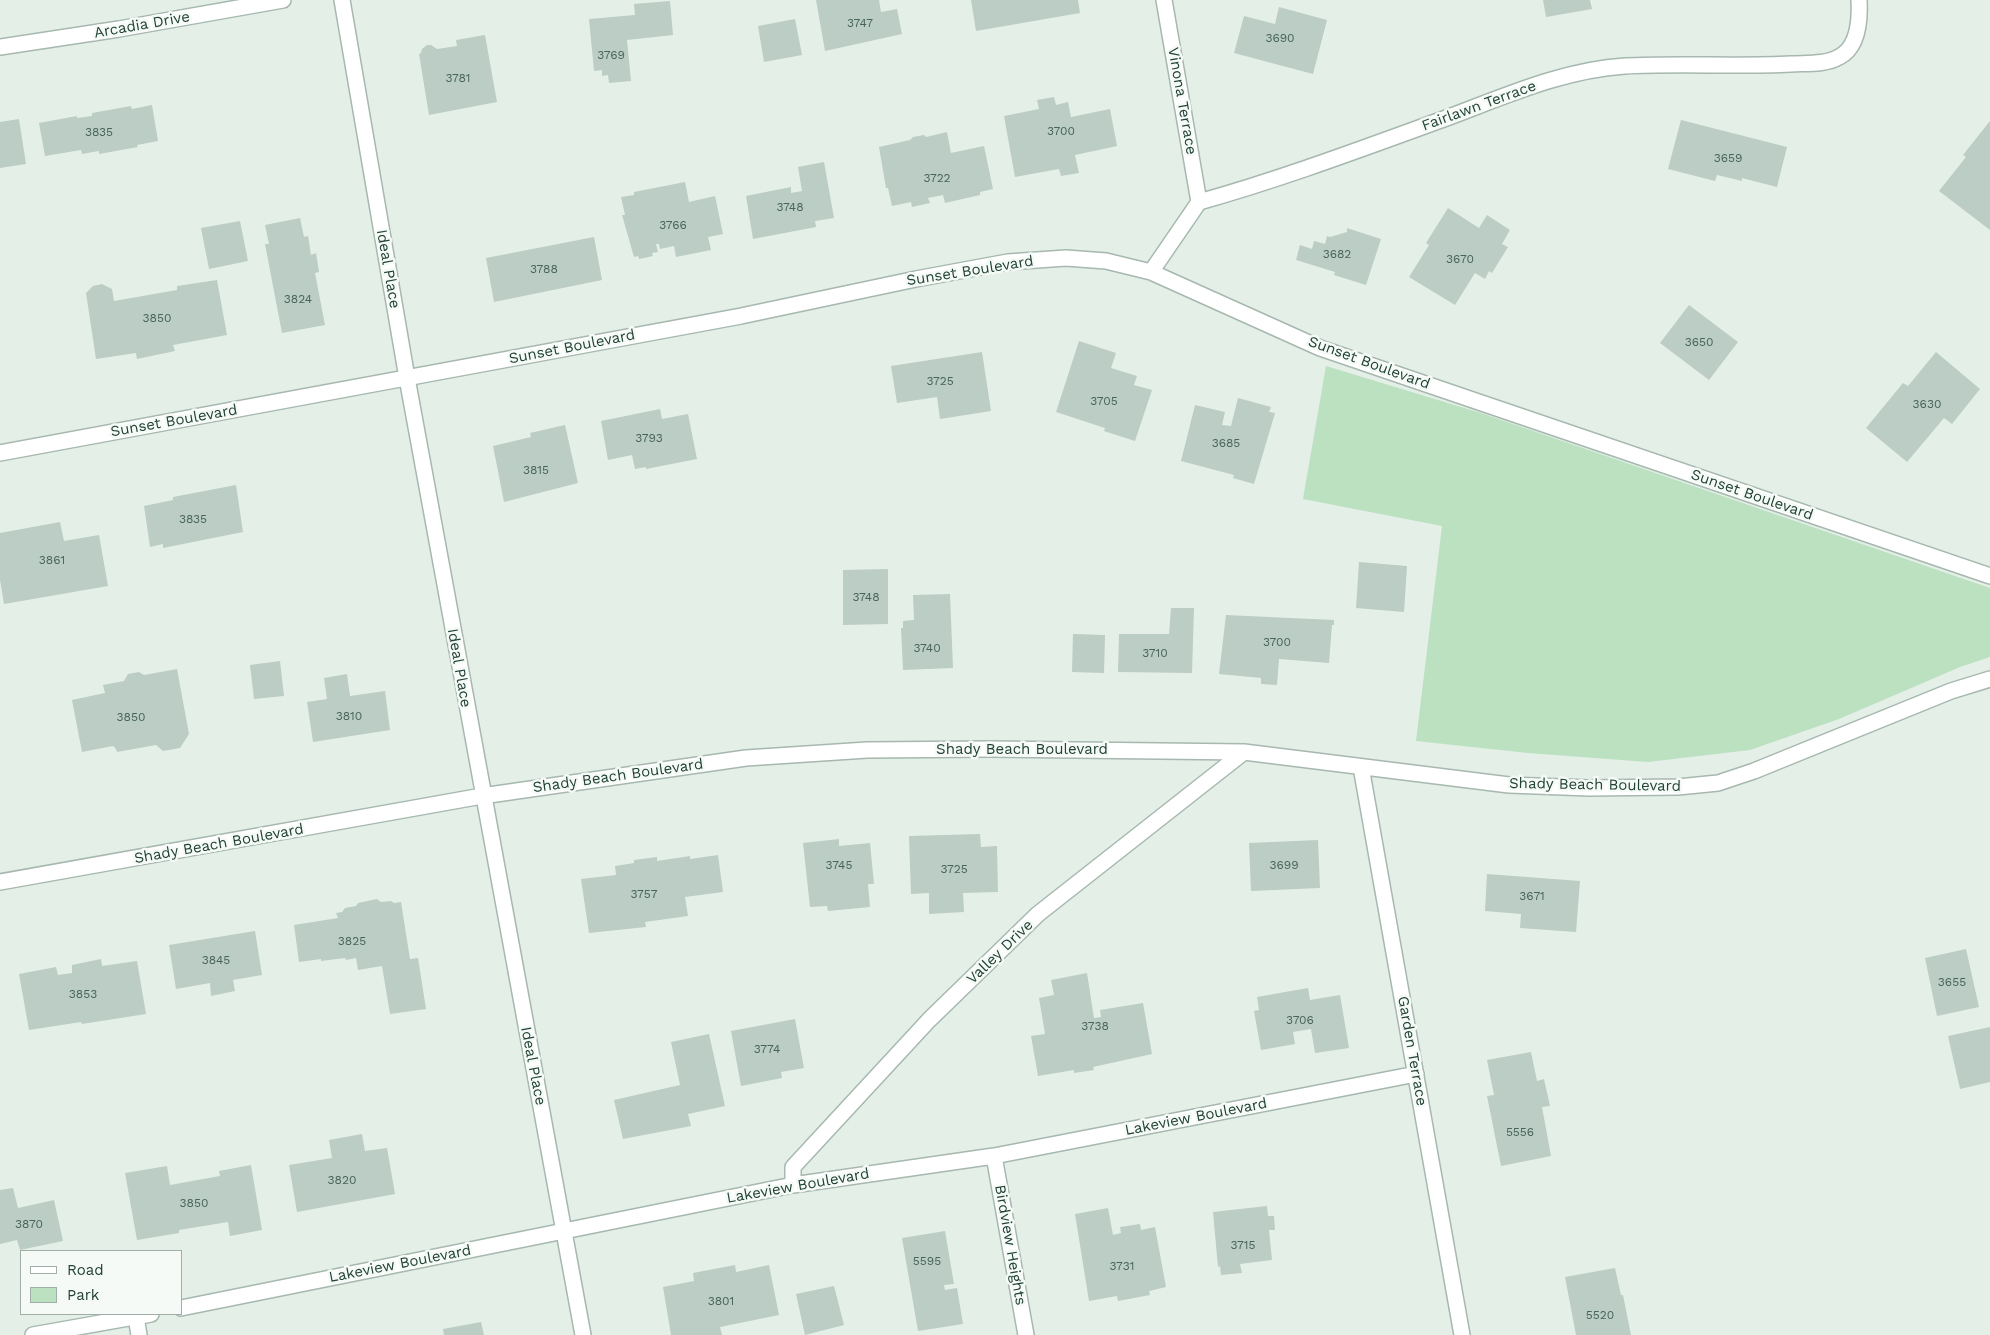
<!DOCTYPE html>
<style>
body{margin:0}
#map{position:relative;width:1990px;height:1335px;overflow:hidden;background:#e4efe8;font-family:"Work Sans",sans-serif}
canvas{display:block}
.legend{position:absolute;left:20px;top:1250px;width:162px;height:65px;box-sizing:border-box;background:#f5faf7;border:1px solid #a0b0a9;margin:0;padding:6px 9px;list-style:none;font-size:15px;color:#214235}
.legend li{display:flex;align-items:center;gap:10px;height:25px}
.legend b{width:25px;border:1px solid #a0b0a9}
</style>
<div id="map">
<canvas width="1990" height="1335"></canvas>
<ul class="legend">
<li><b style="height:6px;background:#fff"></b>Road</li>
<li><b style="height:14px;background:#bbe1c1"></b>Park</li>
</ul>
</div>
<script>
const c = document.querySelector('canvas').getContext('2d');
c.lineJoin = 'round';
function fill(path, color) { c.fillStyle = color; c.fill(path, 'evenodd'); }
function strokePath(path, color, width, dash) { c.strokeStyle = color; c.lineWidth = width; c.lineCap = dash ? 'butt' : 'round'; c.setLineDash(dash || []); c.stroke(path); }
function write(font, color, halo, rows, align = 'center') {
  c.font = font + ' "Work Sans",sans-serif'; c.lineWidth = 5; c.setLineDash([]); c.textBaseline = 'middle'; c.strokeStyle = halo; c.fillStyle = color; for (const [text, x, y, turn = 0] of rows) {
    c.save(); c.translate(x, y); c.rotate((+turn || 0) * Math.PI / 180); c.textAlign = isNaN(turn) ? turn : align; if (halo) c.strokeText(text, 0, 0); c.fillText(text, 0, 0); c.restore();
  }
}
const green = new Path2D(`
 M 1326,366 L 1481,413 L 1990,588 L 1990,657 L 1960,667 L 1839,719 L 1750,750 L 1648,762 L 1528,753 L 1416,741 L 1442,526 L 1303,499 Z`);
const building = new Path2D(`
 M 816,0 L 879,0 L 881,12 L 897,9 L 902,34 L 825,51 Z
 M 971,0 L 1078,0 L 1080,13 L 976,31 Z
 M 1543,0 L 1590,0 L 1592,9 L 1546,17 Z
 M 670,1 L 673,35 L 627,40 L 631,81 L 609,83 L 608,75 L 602,76 L 602,70 L 594,71 L 589,19 L 635,15 L 634,4 Z
 M 1279,7 L 1327,20 L 1313,74 L 1234,53 L 1244,16 L 1275,24 Z
 M 795,19 L 802,55 L 764,62 L 758,26 Z
 M 485,35 L 497,102 L 429,115 L 419,54 L 421,53 L 422,49 L 427,45 L 431,45 L 437,49 L 457,46 L 456,40 Z
 M 1054,97 L 1056,105 L 1068,102 L 1071,117 L 1110,109 L 1117,146 L 1075,155 L 1079,173 L 1061,176 L 1059,169 L 1015,177 L 1004,116 L 1039,109 L 1037,100 Z
 M 152,105 L 158,141 L 137,145 L 138,147 L 99,154 L 99,151 L 82,154 L 81,150 L 45,156 L 39,123 L 77,116 L 77,118 L 92,116 L 92,113 L 131,106 L 132,109 Z
 M 19,119 L 26,164 L 0,168 L 0,122 Z
 M 1681,120 L 1787,147 L 1777,187 L 1742,178 L 1742,181 L 1717,175 L 1715,181 L 1668,169 Z
 M 1990,121 L 1990,230 L 1939,191 L 1966,157 L 1963,155 Z
 M 947,132 L 951,153 L 984,146 L 993,189 L 980,192 L 980,195 L 945,203 L 943,195 L 928,198 L 930,203 L 912,207 L 911,202 L 892,206 L 888,188 L 886,188 L 879,147 L 910,140 L 913,137 L 924,135 L 926,137 Z
 M 824,162 L 834,218 L 815,221 L 816,227 L 753,239 L 746,196 L 791,187 L 791,193 L 802,191 L 798,167 Z
 M 685,182 L 689,202 L 715,196 L 723,234 L 708,237 L 711,250 L 676,257 L 674,246 L 660,249 L 659,244 L 656,244 L 658,252 L 652,253 L 653,256 L 639,259 L 638,256 L 634,257 L 622,215 L 625,215 L 621,197 L 634,195 L 634,192 Z
 M 1448,208 L 1479,228 L 1487,215 L 1510,230 L 1502,244 L 1508,247 L 1492,273 L 1489,271 L 1485,279 L 1475,273 L 1455,305 L 1409,277 L 1429,245 L 1426,243 Z
 M 300,218 L 304,237 L 308,236 L 311,255 L 316,253 L 319,272 L 315,273 L 325,325 L 282,333 L 265,244 L 269,244 L 265,225 Z
 M 240,221 L 248,261 L 209,269 L 201,228 Z
 M 1347,228 L 1381,239 L 1366,285 L 1334,275 L 1335,272 L 1296,260 L 1300,245 L 1312,249 L 1314,241 L 1325,244 L 1327,236 L 1330,237 L 1347,232 Z
 M 594,237 L 602,280 L 494,302 L 486,258 Z
 M 217,280 L 227,335 L 173,345 L 175,351 L 137,359 L 136,353 L 96,359 L 86,293 L 93,286 L 102,284 L 112,289 L 114,301 L 177,290 L 177,286 Z
 M 1689,305 L 1738,342 L 1709,380 L 1660,343 Z
 M 1079,341 L 1116,353 L 1111,368 L 1137,376 L 1134,385 L 1152,390 L 1135,441 L 1104,431 L 1105,428 L 1056,412 Z
 M 982,352 L 991,411 L 940,419 L 937,397 L 897,403 L 891,366 Z
 M 1936,352 L 1980,389 L 1952,424 L 1944,418 L 1907,462 L 1866,428 L 1903,383 L 1908,386 Z
 M 1238,398 L 1271,407 L 1269,412 L 1275,413 L 1254,484 L 1233,478 L 1234,475 L 1181,461 L 1195,405 L 1225,412 L 1222,425 L 1231,426 Z
 M 660,409 L 662,419 L 688,414 L 697,459 L 646,469 L 646,467 L 635,469 L 632,455 L 608,460 L 601,421 Z
 M 565,425 L 578,483 L 504,502 L 493,446 L 531,437 L 530,433 Z
 M 236,485 L 243,532 L 163,548 L 163,544 L 150,547 L 144,506 L 173,500 L 173,497 Z
 M 60,522 L 64,541 L 99,535 L 108,586 L 4,604 L 0,580 L 0,533 Z
 M 1359,562 L 1407,566 L 1404,612 L 1356,608 Z
 M 888,569 L 888,624 L 843,625 L 843,570 Z
 M 950,594 L 953,668 L 903,670 L 901,628 L 903,628 L 903,621 L 914,620 L 913,595 Z
 M 1171,608 L 1194,608 L 1192,673 L 1118,672 L 1119,634 L 1169,634 Z
 M 1226,615 L 1334,620 L 1334,625 L 1332,625 L 1329,663 L 1279,659 L 1277,685 L 1261,684 L 1261,678 L 1219,674 Z
 M 1073,634 L 1105,635 L 1104,673 L 1072,672 Z
 M 280,661 L 284,696 L 254,699 L 250,665 Z
 M 177,669 L 189,734 L 180,748 L 163,751 L 156,745 L 117,752 L 116,749 L 113,746 L 82,752 L 72,700 L 105,693 L 103,685 L 124,681 L 128,674 L 139,672 L 144,675 Z
 M 347,674 L 350,696 L 385,691 L 390,730 L 313,742 L 307,702 L 327,699 L 324,678 Z
 M 980,834 L 981,847 L 997,846 L 998,892 L 963,893 L 964,912 L 929,914 L 929,893 L 911,894 L 909,836 Z
 M 839,839 L 839,846 L 870,843 L 874,884 L 868,884 L 870,907 L 828,911 L 827,906 L 810,907 L 803,843 Z
 M 1318,840 L 1320,888 L 1251,891 L 1249,843 Z
 M 718,855 L 723,892 L 685,897 L 688,916 L 645,922 L 646,927 L 589,933 L 581,879 L 616,875 L 615,866 L 634,863 L 634,860 L 657,857 L 657,861 L 690,856 L 690,859 Z
 M 1487,874 L 1580,881 L 1576,932 L 1520,928 L 1521,914 L 1485,911 Z
 M 377,899 L 381,902 L 391,901 L 394,903 L 401,902 L 410,959 L 418,958 L 426,1009 L 390,1014 L 382,966 L 358,970 L 356,958 L 346,960 L 345,958 L 321,961 L 321,959 L 299,962 L 294,925 L 338,918 L 336,913 L 342,912 L 345,908 L 356,906 L 358,903 Z
 M 255,931 L 262,975 L 233,980 L 235,991 L 211,996 L 210,983 L 176,989 L 169,945 Z
 M 1966,949 L 1979,1007 L 1937,1016 L 1925,958 Z
 M 101,959 L 102,966 L 137,961 L 146,1014 L 82,1024 L 81,1022 L 29,1030 L 19,974 L 56,967 L 58,975 L 72,973 L 72,965 Z
 M 1087,973 L 1094,1018 L 1101,1017 L 1100,1010 L 1143,1003 L 1152,1054 L 1093,1067 L 1094,1070 L 1074,1073 L 1074,1070 L 1038,1076 L 1031,1036 L 1045,1034 L 1039,998 L 1054,995 L 1051,980 Z
 M 1308,988 L 1310,1000 L 1340,995 L 1349,1048 L 1315,1053 L 1311,1029 L 1293,1032 L 1295,1044 L 1261,1050 L 1254,1011 L 1259,1010 L 1257,997 Z
 M 795,1019 L 804,1068 L 781,1072 L 782,1078 L 741,1086 L 731,1031 Z
 M 1990,1027 L 1990,1082 L 1960,1089 L 1948,1036 Z
 M 709,1034 L 725,1106 L 688,1114 L 691,1126 L 623,1139 L 614,1100 L 680,1085 L 671,1042 Z
 M 1531,1052 L 1537,1081 L 1544,1079 L 1550,1106 L 1542,1107 L 1551,1156 L 1501,1166 L 1487,1096 L 1494,1095 L 1487,1060 Z
 M 362,1134 L 365,1151 L 387,1148 L 395,1194 L 297,1212 L 289,1165 L 332,1158 L 329,1140 Z
 M 251,1165 L 262,1230 L 230,1236 L 228,1222 L 179,1230 L 179,1233 L 137,1240 L 125,1173 L 167,1166 L 170,1185 L 220,1176 L 219,1171 Z
 M 13,1188 L 18,1208 L 54,1200 L 63,1241 L 20,1250 L 17,1240 L 0,1244 L 0,1190 Z
 M 1267,1206 L 1268,1216 L 1274,1216 L 1275,1230 L 1269,1230 L 1272,1260 L 1240,1264 L 1242,1273 L 1221,1275 L 1220,1266 L 1218,1267 L 1213,1212 Z
 M 1108,1208 L 1113,1235 L 1121,1233 L 1120,1227 L 1140,1224 L 1141,1230 L 1155,1227 L 1166,1287 L 1149,1291 L 1150,1295 L 1118,1301 L 1117,1296 L 1089,1301 L 1075,1214 Z
 M 945,1231 L 954,1284 L 944,1285 L 945,1290 L 957,1288 L 963,1324 L 918,1331 L 902,1238 Z
 M 735,1265 L 736,1272 L 769,1265 L 779,1315 L 720,1327 L 722,1335 L 671,1335 L 663,1287 L 694,1281 L 693,1273 Z
 M 1615,1268 L 1621,1295 L 1623,1295 L 1631,1335 L 1576,1335 L 1565,1277 Z
 M 834,1286 L 844,1325 L 805,1335 L 796,1294 Z
 M 481,1322 L 484,1335 L 444,1335 L 443,1329 Z`);
const street = new Path2D(`
 M 342,0 L 407,378 L 583,1335
 M 1164,0 L 1199,202
 M 0,47 L 119,29 L 283,0
 M 1151,272 L 1199,202 C 1281,179 1361,149 1441,120 C 1501,98 1561,70 1625,66 C 1680,63 1736,67 1791,64 C 1806,63 1825,65 1839,57 C 1859,47 1860,19 1859,0
 M 0,453 L 741,316 L 916,279 L 1008,262 L 1066,258 L 1106,261 L 1151,272 L 1320,348 L 1990,576
 M 1361,767 L 1462,1335
 M 0,882 L 482,796 L 746,758 L 867,750 L 991,749 L 1244,752 L 1509,785 L 1589,788 L 1678,787 L 1718,783 L 1754,771 L 1951,691 L 1990,679
 M 994,1156 L 1026,1335
 M 793,1185 L 793,1167 L 929,1020 L 1038,914 L 1244,752
 M 181,1308 L 793,1185 L 994,1156 L 1416,1074
 M 136,1317 L 139,1335
 M 33,1335 L 151,1314`);
const numberNames = [
 ["3747",860,23],
 ["3690",1280,38],
 ["3769",611,55],
 ["3781",458,78],
 ["3700",1061,131],
 ["3835",99,132],
 ["3659",1728,158],
 ["3722",937,178],
 ["3748",790,207],
 ["3766",673,225],
 ["3682",1337,254],
 ["3670",1460,259],
 ["3788",544,269],
 ["3824",298,299],
 ["3850",157,318],
 ["3650",1699,342],
 ["3725",940,381],
 ["3705",1104,401],
 ["3630",1927,404],
 ["3793",649,438],
 ["3685",1226,443],
 ["3815",536,470],
 ["3835",193,519],
 ["3861",52,560],
 ["3748",866,597],
 ["3700",1277,642],
 ["3740",927,648],
 ["3710",1155,653],
 ["3810",349,716],
 ["3850",131,717],
 ["3745",839,865],
 ["3699",1284,865],
 ["3725",954,869],
 ["3757",644,894],
 ["3671",1532,896],
 ["3825",352,941],
 ["3845",216,960],
 ["3655",1952,982],
 ["3853",83,994],
 ["3706",1300,1020],
 ["3738",1095,1026],
 ["3774",767,1049],
 ["5556",1520,1132],
 ["3820",342,1180],
 ["3850",194,1203],
 ["3870",29,1224],
 ["3715",1243,1245],
 ["5595",927,1261],
 ["3731",1122,1266],
 ["3801",721,1301],
 ["5520",1600,1315]
];
const streetNames = [
 ["Arcadia Drive",142,25,-10],
 ["Vinona Terrace",1182,101,80],
 ["Fairlawn Terrace",1479,106,-20],
 ["Ideal Place",388,269,80],
 ["Sunset Boulevard",970,271,-9],
 ["Sunset Boulevard",572,347,-11],
 ["Sunset Boulevard",1369,363,20],
 ["Sunset Boulevard",174,421,-10],
 ["Sunset Boulevard",1752,495,19],
 ["Ideal Place",459,668,80],
 ["Shady Beach Boulevard",1022,750],
 ["Shady Beach Boulevard",618,776,-8],
 ["Shady Beach Boulevard",1595,785,1],
 ["Shady Beach Boulevard",219,844,-10],
 ["Valley Drive",1000,952,-44],
 ["Garden Terrace",1412,1051,80],
 ["Ideal Place",533,1066,79],
 ["Lakeview Boulevard",1196,1117,-11],
 ["Lakeview Boulevard",798,1186,-10],
 ["Birdview Heights",1010,1245,80],
 ["Lakeview Boulevard",400,1264,-11]
];
fill(green, '#bbe1c1');
fill(building, '#bbcdc4');
strokePath(street, '#a6b8af', 18);
strokePath(street, '#fff', 15);
write('12px', '#486559', null, numberNames);
write('15px', '#214235', '#f5faf7', streetNames);
</script>
